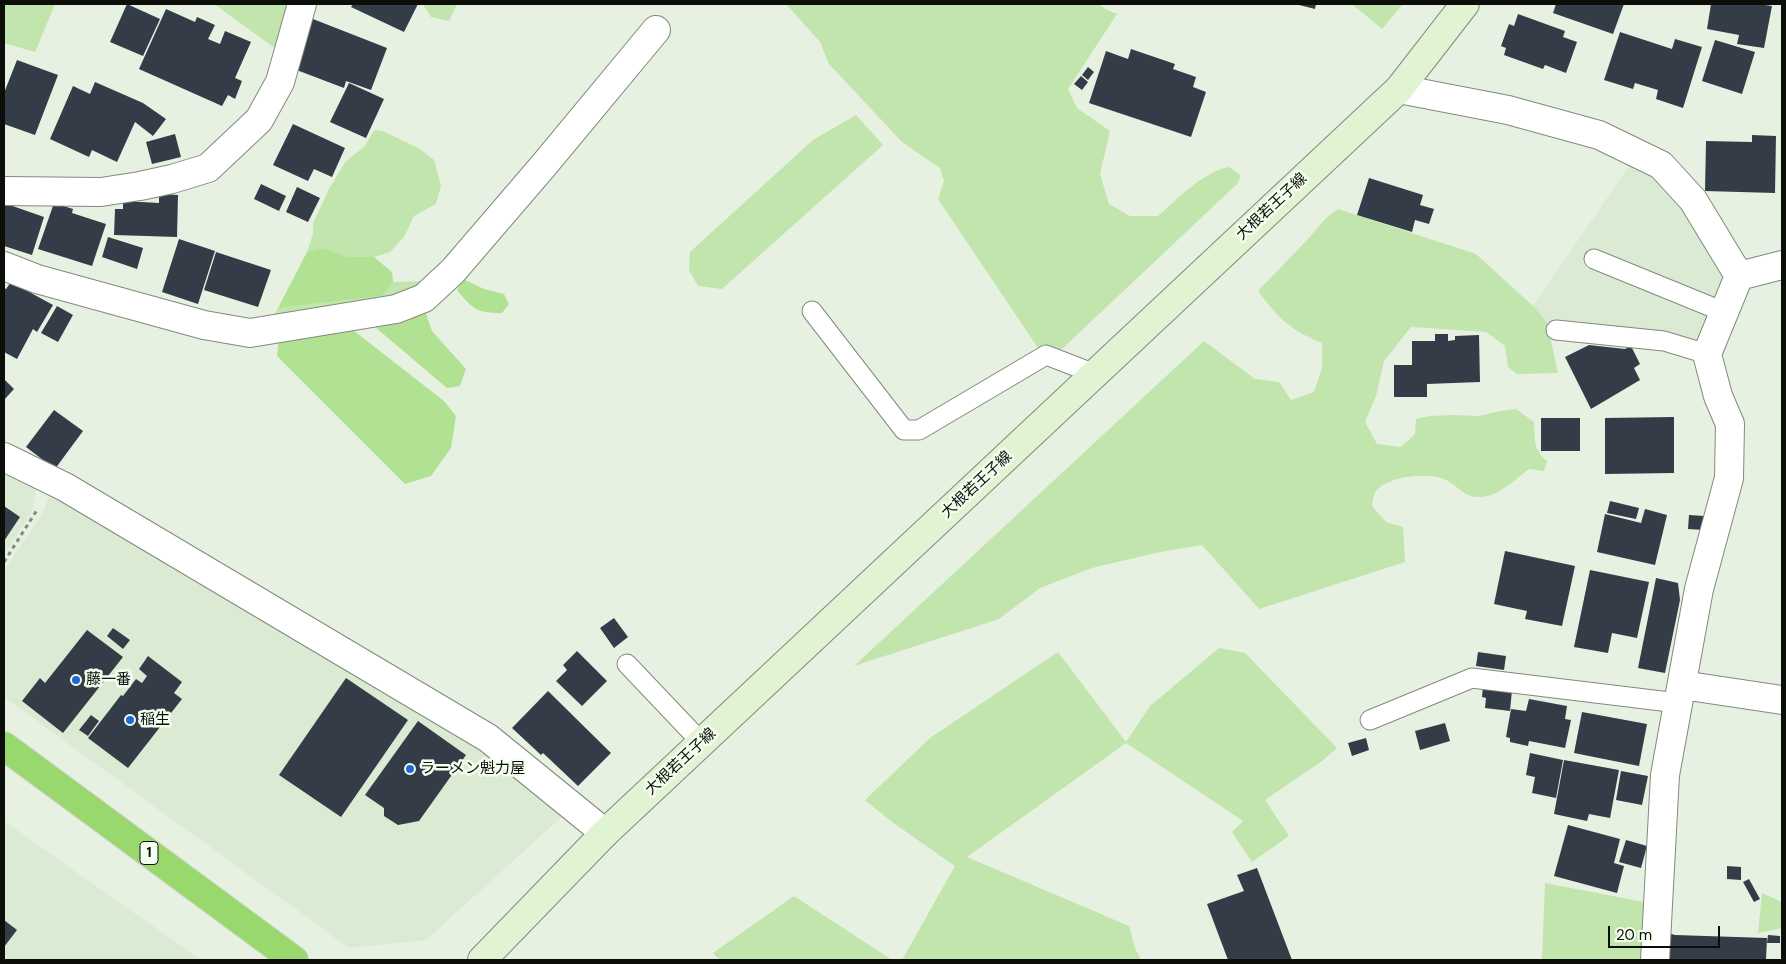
<!DOCTYPE html>
<meta charset="utf-8">
<style>
body{margin:0}
#map{position:relative;width:1786px;height:964px;overflow:hidden;background:#e7f1e1;font-family:"DM Sans",sans-serif}
canvas{display:block}
.frame{position:absolute;inset:0;border:5px solid #0b0e09;pointer-events:none}
.scale{position:absolute;left:1608px;top:926px;width:112px;height:22px;box-sizing:border-box;border:2px solid #0b0e09;border-top:0;padding-left:6px;font-size:15px;line-height:18px;white-space:nowrap;color:#0b0e09;-webkit-text-stroke:4px #f4feee;paint-order:stroke}
</style>
<div id="map">
<canvas width="1786" height="964"></canvas>
<div class="frame"></div>
<div class="scale">20 m</div>
</div>
<script>
const c = document.querySelector('canvas').getContext('2d');
c.lineJoin = 'round';
function fill(path, color) { c.fillStyle = color; c.fill(path, 'evenodd'); }
function strokePath(path, color, width, dash) { c.strokeStyle = color; c.lineWidth = width; c.lineCap = dash ? 'butt' : 'round'; c.setLineDash(dash || []); c.stroke(path); }
function write(font, color, halo, rows, align = 'center') {
  c.font = font + ' "DM Sans","Noto Sans JP",sans-serif'; c.lineWidth = 5; c.setLineDash([]); c.textBaseline = 'middle'; c.strokeStyle = halo; c.fillStyle = color; for (const [text, x, y, turn = 0] of rows) {
    c.save(); c.translate(x, y); c.rotate((+turn || 0) * Math.PI / 180); c.textAlign = isNaN(turn) ? turn : align; if (halo) c.strokeText(text, 0, 0); c.fillText(text, 0, 0); c.restore();
  }
}
const built = new Path2D(`
 M 1631,163 L 1656,179 L 1682,205 L 1722,272 L 1721,289 L 1695,342 L 1547,322 L 1533,306 Z
 M 4,466 L 37,481 L 33,510 L 4,555 Z
 M 51,491 L 480,743 L 566,813 L 426,940 L 349,948 L 4,697 L 4,570 L 43,513 Z
 M 4,821 L 201,960 L 4,960 Z`);
const green = new Path2D(`
 M 4,4 L 55,4 L 35,52 L 4,43 Z
 M 214,4 L 292,4 L 279,51 Z
 M 424,4 L 457,4 L 449,21 L 431,17 L 424,6 Z
 M 786,4 L 1100,4 L 1105,9 L 1117,14 L 1068,89 L 1077,108 L 1110,131 L 1100,174 L 1109,204 L 1130,216 L 1158,216 C 1178,199 1202,172 1229,167 L 1241,176 L 1237,184 L 1062,349 L 1038,348 L 938,199 L 944,181 L 940,168 L 902,142 L 829,64 L 820,42 Z
 M 1352,4 L 1403,4 L 1382,29 Z
 M 856,115 L 883,145 L 722,289 L 698,286 L 689,270 L 690,252 L 813,140 Z
 M 374,130 L 383,131 L 420,149 L 434,160 L 441,186 L 436,204 L 414,216 L 404,237 L 390,252 L 374,257 L 348,257 L 324,248 L 307,252 L 313,234 L 313,223 L 329,189 L 345,162 L 365,146 Z
 M 1338,209 L 1476,254 L 1533,306 L 1547,322 L 1558,373 L 1517,374 L 1508,367 L 1505,346 L 1486,332 L 1411,327 L 1384,361 L 1376,396 L 1365,422 L 1377,444 L 1401,447 L 1415,434 L 1416,419 L 1430,416 L 1453,415 L 1478,416 L 1501,411 L 1516,409 L 1534,422 C 1535,440 1533,450 1547,461 L 1544,471 L 1529,469 C 1514,480 1500,496 1480,497 C 1465,498 1460,488 1448,481 C 1431,471 1388,476 1376,491 C 1373,495 1373,501 1372,506 L 1386,522 L 1403,527 L 1405,562 L 1259,609 L 1202,545 L 1160,552 L 1092,568 L 1040,588 L 999,619 L 854,666 L 1204,341 L 1255,379 L 1279,382 L 1291,400 L 1314,392 L 1322,368 L 1322,343 C 1289,329 1279,319 1258,291 L 1308,239 L 1325,219 Z
 M 432,281 L 412,296 L 270,321 L 278,308 L 382,296 L 393,282 Z
 M 1219,648 L 1245,653 L 1337,748 L 1322,761 L 1265,800 L 1289,836 L 1252,862 L 1232,832 L 1243,821 L 1126,743 L 967,857 L 1129,926 L 1135,948 L 1141,960 L 902,960 L 955,866 L 892,822 L 865,800 L 930,738 L 1058,652 L 1126,742 L 1150,706 Z
 M 1545,883 L 1649,903 L 1644,960 L 1542,960 Z
 M 1762,893 L 1782,902 L 1782,928 L 1758,933 Z
 M 794,896 L 892,960 L 720,960 L 713,953 Z`);
const water = new Path2D(`
 M 324,248 L 348,257 L 374,257 L 392,272 L 393,282 L 382,296 L 278,308 L 307,252 Z
 M 463,279 L 484,289 L 504,294 L 509,304 L 502,313 C 476,313 473,309 457,290 Z
 M 425,311 L 432,331 L 466,369 L 460,386 L 447,388 L 375,327 L 373,320 Z
 M 349,327 L 444,401 L 456,416 L 451,448 L 431,476 L 405,484 L 277,356 L 279,337 Z`);
const building = new Path2D(`
 M 127,4 L 160,19 L 143,56 L 110,42 Z
 M 353,4 L 418,4 L 404,32 L 351,7 Z
 M 1295,4 L 1316,4 L 1315,9 Z
 M 1556,4 L 1624,4 L 1613,34 L 1553,13 Z
 M 1711,4 L 1758,4 L 1772,6 L 1764,48 L 1737,44 L 1739,35 L 1707,29 Z
 M 166,9 L 195,22 L 197,17 L 215,25 L 208,39 L 220,44 L 225,31 L 251,42 L 235,78 L 242,81 L 235,99 L 228,95 L 222,106 L 139,69 Z
 M 1518,14 L 1565,31 L 1563,37 L 1577,42 L 1566,73 L 1545,65 L 1543,69 L 1504,55 L 1506,48 L 1501,46 L 1509,24 L 1514,26 Z
 M 313,19 L 387,48 L 371,90 L 346,81 L 344,88 L 294,69 Z
 M 1620,32 L 1672,49 L 1675,39 L 1702,47 L 1683,108 L 1656,99 L 1658,90 L 1635,83 L 1633,89 L 1604,80 Z
 M 1715,40 L 1755,52 L 1742,94 L 1702,81 Z
 M 1131,49 L 1175,64 L 1173,69 L 1196,77 L 1193,87 L 1206,92 L 1191,137 L 1089,103 L 1106,51 L 1128,59 Z
 M 17,60 L 58,75 L 35,135 L 4,124 L 4,93 Z
 M 1088,67 L 1094,72 L 1088,80 L 1082,75 Z
 M 1081,76 L 1088,82 L 1082,90 L 1074,84 Z
 M 95,82 L 143,103 L 166,119 L 153,136 L 135,122 L 117,162 L 92,150 L 89,157 L 50,139 L 73,86 L 90,94 Z
 M 349,83 L 384,99 L 366,138 L 330,122 Z
 M 293,124 L 345,148 L 332,177 L 314,169 L 308,181 L 273,165 Z
 M 175,134 L 181,157 L 152,164 L 146,142 Z
 M 1752,135 L 1776,136 L 1775,193 L 1705,191 L 1706,141 L 1752,142 Z
 M 1369,178 L 1423,195 L 1420,205 L 1434,209 L 1429,224 L 1415,220 L 1412,232 L 1357,215 Z
 M 261,184 L 286,196 L 279,211 L 254,199 Z
 M 297,187 L 320,198 L 308,222 L 286,212 Z
 M 159,194 L 178,195 L 177,237 L 114,235 L 115,209 L 123,209 L 123,201 L 159,203 Z
 M 4,203 L 44,217 L 32,255 L 4,246 Z
 M 54,203 L 73,209 L 72,213 L 106,224 L 92,266 L 38,249 Z
 M 108,237 L 143,248 L 137,269 L 102,257 Z
 M 179,239 L 215,251 L 198,304 L 162,292 Z
 M 216,252 L 271,270 L 258,307 L 204,290 Z
 M 11,282 L 53,305 L 37,332 L 33,329 L 17,359 L 4,352 L 4,288 L 6,289 Z
 M 57,306 L 73,315 L 58,342 L 41,333 Z
 M 1435,334 L 1448,334 L 1448,341 L 1455,340 L 1455,336 L 1479,335 L 1480,382 L 1427,384 L 1427,397 L 1394,397 L 1394,365 L 1412,365 L 1412,341 L 1435,341 Z
 M 1589,345 L 1625,349 L 1631,346 L 1640,364 L 1634,368 L 1640,380 L 1591,409 L 1565,357 Z
 M 4,379 L 14,389 L 4,400 Z
 M 54,410 L 83,431 L 55,469 L 26,447 Z
 M 1674,417 L 1674,473 L 1605,474 L 1605,418 Z
 M 1541,418 L 1580,418 L 1580,451 L 1541,451 Z
 M 1610,501 L 1639,508 L 1636,519 L 1607,513 Z
 M 4,506 L 20,517 L 4,541 Z
 M 1645,509 L 1667,515 L 1655,565 L 1597,552 L 1605,514 L 1641,523 Z
 M 1689,515 L 1704,516 L 1704,530 L 1688,529 Z
 M 1505,551 L 1575,566 L 1562,626 L 1525,619 L 1527,611 L 1494,604 Z
 M 1590,570 L 1649,582 L 1637,638 L 1612,633 L 1608,653 L 1574,647 Z
 M 1656,578 L 1678,583 L 1680,600 L 1665,673 L 1638,668 Z
 M 614,618 L 628,637 L 614,648 L 600,628 Z
 M 113,628 L 130,640 L 123,649 L 107,636 Z
 M 87,630 L 123,657 L 63,733 L 22,701 L 40,678 L 45,683 Z
 M 577,651 L 607,681 L 582,706 L 556,681 L 567,670 L 563,665 Z
 M 1478,652 L 1506,656 L 1504,670 L 1476,666 Z
 M 148,656 L 182,682 L 174,693 L 182,699 L 128,768 L 88,738 L 121,695 L 123,696 L 136,679 L 142,683 L 147,676 L 139,669 Z
 M 346,678 L 408,720 L 341,817 L 279,775 Z
 M 1483,686 L 1512,690 L 1510,711 L 1485,708 L 1486,698 L 1482,697 Z
 M 548,691 L 611,753 L 578,786 L 543,753 L 541,755 L 512,728 Z
 M 1529,699 L 1567,706 L 1565,719 L 1571,720 L 1565,748 L 1529,741 L 1528,746 L 1510,742 L 1510,738 L 1506,737 L 1511,709 L 1526,711 Z
 M 1582,712 L 1647,724 L 1639,766 L 1574,753 Z
 M 91,715 L 99,721 L 88,736 L 79,730 Z
 M 418,721 L 466,755 L 419,821 L 398,825 L 384,816 L 384,808 L 365,795 Z
 M 1445,723 L 1450,741 L 1420,750 L 1415,731 Z
 M 1366,738 L 1369,750 L 1352,756 L 1348,743 Z
 M 1530,753 L 1563,760 L 1556,798 L 1532,793 L 1535,777 L 1526,775 Z
 M 1564,760 L 1619,770 L 1610,818 L 1589,814 L 1587,821 L 1554,814 Z
 M 1621,771 L 1648,776 L 1642,805 L 1616,800 Z
 M 1568,825 L 1620,839 L 1614,863 L 1624,866 L 1617,893 L 1554,876 Z
 M 1626,840 L 1647,846 L 1641,868 L 1619,862 Z
 M 1727,866 L 1741,867 L 1741,880 L 1727,879 Z
 M 1257,868 L 1292,960 L 1228,960 L 1207,904 L 1244,891 L 1237,875 Z
 M 1749,879 L 1760,899 L 1754,902 L 1743,882 Z
 M 4,920 L 17,930 L 4,947 Z
 M 1668,933 L 1675,935 L 1767,938 L 1766,960 L 1667,960 Z
 M 1768,935 L 1780,936 L 1780,943 L 1767,943 Z`);
const path = new Path2D(`
 M 4,562 L 37,510`);
const lane = new Path2D(`
 M 1594,259 L 1724,312
 M 812,311 L 904,430 L 919,430 L 1046,355 L 1095,374
 M 1556,330 L 1664,341 L 1707,354
 M 627,664 L 702,743
 M 1370,720 L 1472,678 L 1678,703`);
const street = new Path2D(`
 M 1399,89 L 1508,110 L 1599,135 L 1661,165 L 1693,200 L 1739,276 L 1707,354 L 1718,396 L 1730,424 L 1729,478 L 1699,589 L 1665,775 L 1655,960
 M 4,191 L 101,192 L 140,186 L 172,179 L 208,168 L 259,120 L 280,82 L 302,4
 M 4,266 L 37,279 L 204,325 L 250,333 L 396,309 L 424,298 L 453,271 L 544,165 L 656,30
 M 1739,276 L 1782,265
 M 4,457 L 65,487 L 488,738 L 605,833
 M 1682,685 L 1782,700`);
const secondary = new Path2D(`
 M 482,960 L 605,833 L 1399,89 L 1465,4`);
const highway = new Path2D(`
 M 4,746 L 294,960`);
const markers = [
 [76,680,5,"#1e69d4"],
 [130,720,5,"#1e69d4"],
 [410,769,5,"#1e69d4"]
];
const shields = [
 [149,853,18]
];
const shieldNames = [
 ["1",149,853]
];
const streetNames = [
 ["大根若王子線",1272,207,-43],
 ["大根若王子線",977,485,-43],
 ["大根若王子線",681,762,-43]
];
const poiNames = [
 ["藤一番",86,680],
 ["稲生",140,720],
 ["ラーメン魁力屋",420,769]
];
fill(built, '#dbead3');
fill(green, '#c1e5ac');
fill(water, '#b1e293');
fill(building, '#343c48');
strokePath(lane, '#818a7c', 21);
strokePath(street, '#818a7c', 30);
strokePath(secondary, '#818a7c', 30);
strokePath(highway, '#d3d4d3', 30);
strokePath(path, '#848b80', 3, [4, 4]);
strokePath(lane, '#fff', 19);
strokePath(street, '#fff', 28);
strokePath(secondary, '#e0f3d3', 28);
strokePath(highway, '#98d86d', 28);
for (const [x, y, r, color] of markers) { const dot = new Path2D(); dot.arc(x, y, r, 0, 2 * Math.PI); c.fillStyle = color; c.fill(dot); strokePath(dot, '#f4feee', 2); }
for (const [x, y, w] of shields) { const box = new Path2D(); box.roundRect(x - w / 2, y - 11.5, w, 23, 4); c.fillStyle = '#f4feee'; c.fill(box); strokePath(box, '#0b0e09', 1); }
write('bold 14px', '#0b0e09', null, shieldNames);
write('15px', '#0b0e09', '#f4feee', streetNames);
write('15px', '#0b0e09', '#f4feee', poiNames, 'left');
</script>
